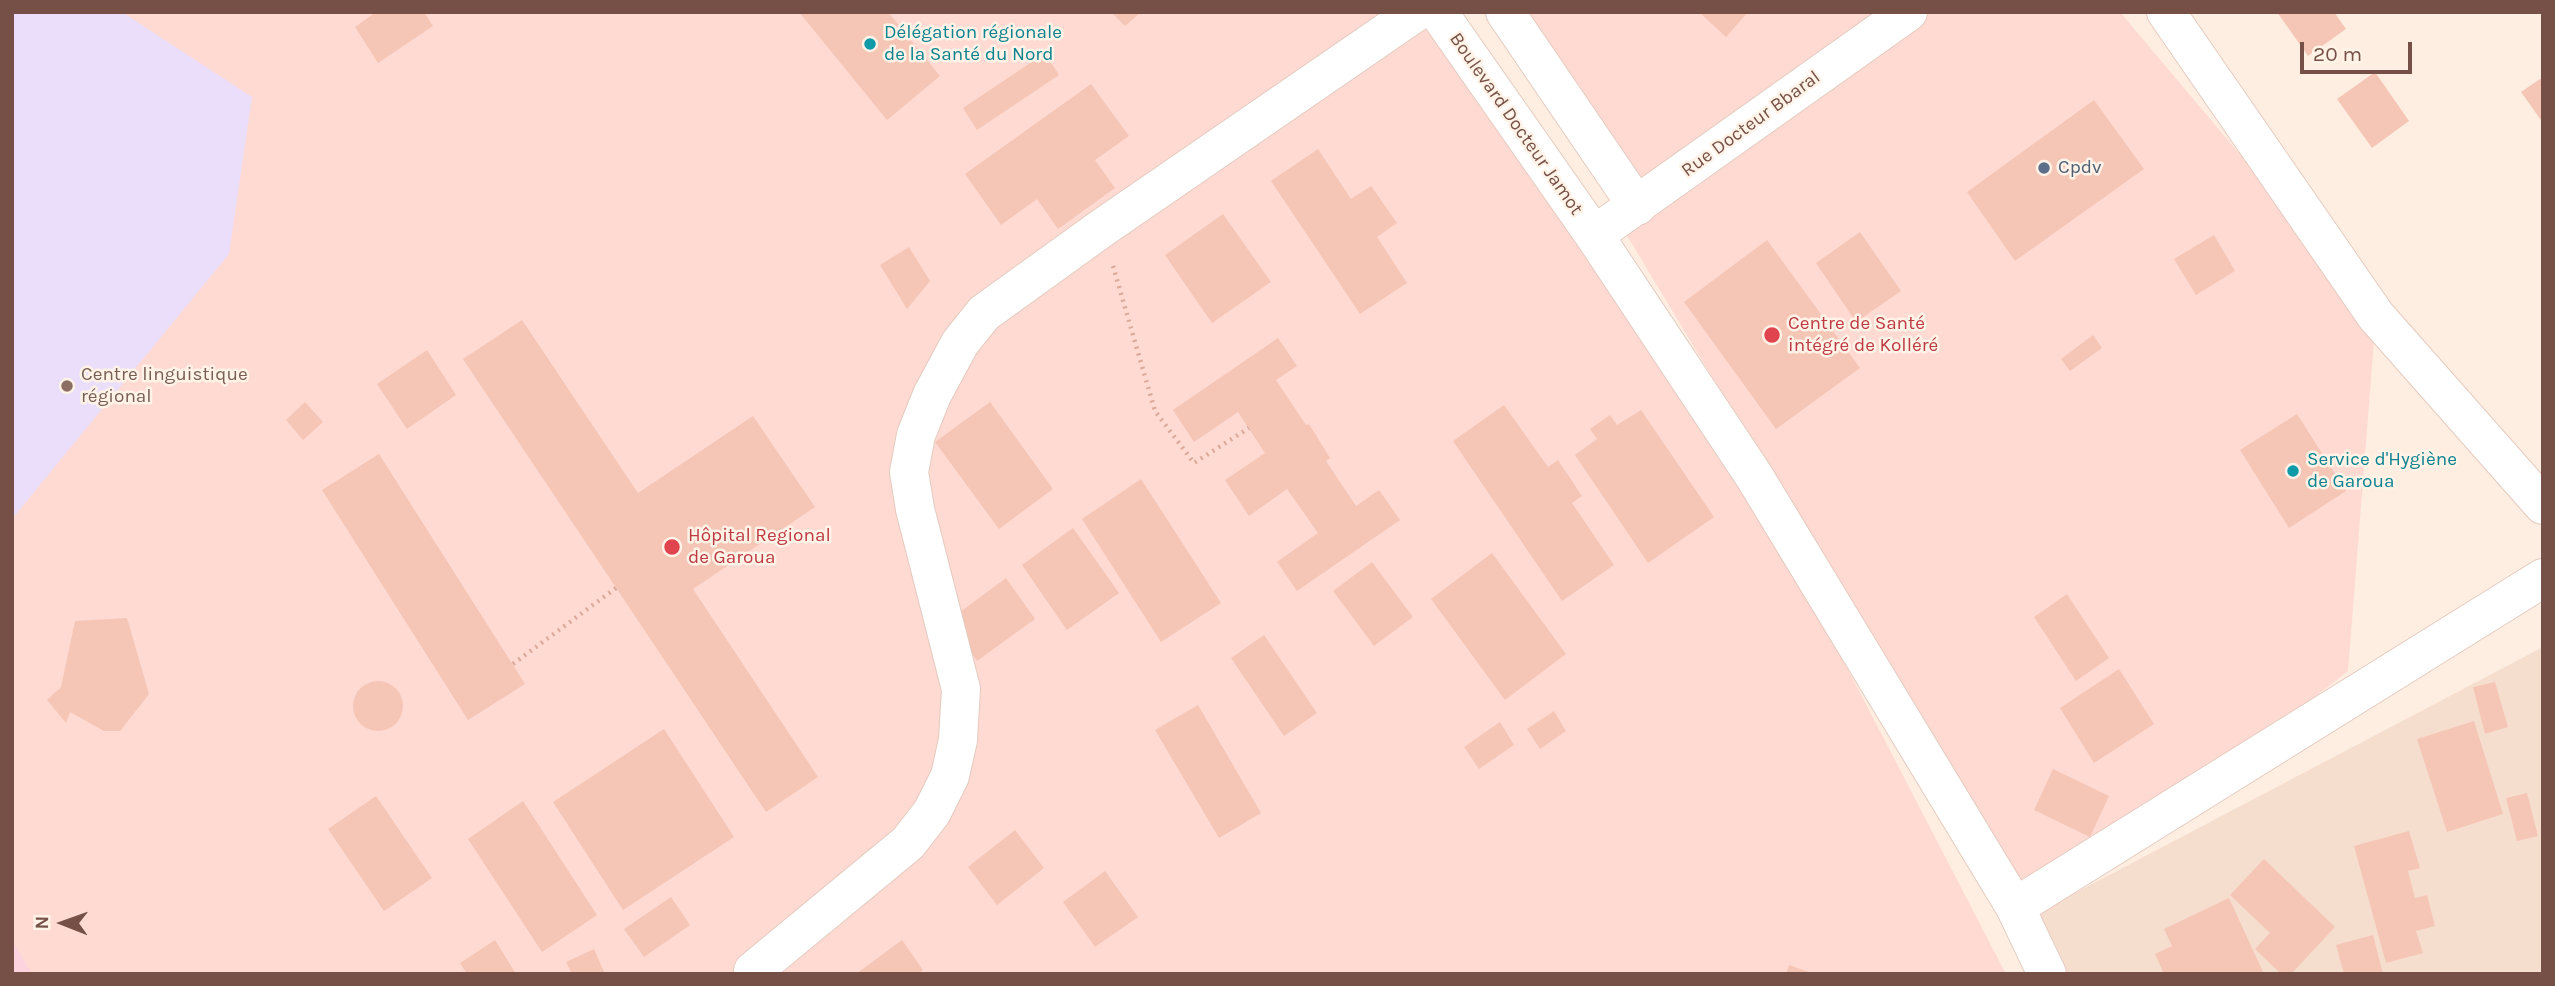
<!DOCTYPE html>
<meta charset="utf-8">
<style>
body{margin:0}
#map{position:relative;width:2555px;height:986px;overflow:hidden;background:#feeee1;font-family:Karla,sans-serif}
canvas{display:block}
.frame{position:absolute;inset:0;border:14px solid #765046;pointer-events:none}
.north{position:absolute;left:28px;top:888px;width:70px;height:70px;-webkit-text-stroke:5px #fff3e8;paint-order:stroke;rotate:271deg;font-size:19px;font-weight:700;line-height:28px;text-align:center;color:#765046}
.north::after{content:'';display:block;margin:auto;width:24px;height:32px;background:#765046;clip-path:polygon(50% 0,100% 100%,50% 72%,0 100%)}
.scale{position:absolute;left:2300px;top:42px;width:112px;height:32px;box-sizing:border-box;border:4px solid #765046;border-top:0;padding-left:9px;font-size:21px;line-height:24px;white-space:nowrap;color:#765046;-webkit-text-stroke:5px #fff3e8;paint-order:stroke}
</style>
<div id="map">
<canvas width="2555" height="986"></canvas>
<div class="frame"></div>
<div class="north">N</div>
<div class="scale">20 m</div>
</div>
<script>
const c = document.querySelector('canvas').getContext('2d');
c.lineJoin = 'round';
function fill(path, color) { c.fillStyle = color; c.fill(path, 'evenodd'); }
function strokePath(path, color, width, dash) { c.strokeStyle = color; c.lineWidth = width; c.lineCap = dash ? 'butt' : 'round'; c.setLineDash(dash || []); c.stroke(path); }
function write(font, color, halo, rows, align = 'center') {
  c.font = font + ' Karla,sans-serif'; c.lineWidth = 5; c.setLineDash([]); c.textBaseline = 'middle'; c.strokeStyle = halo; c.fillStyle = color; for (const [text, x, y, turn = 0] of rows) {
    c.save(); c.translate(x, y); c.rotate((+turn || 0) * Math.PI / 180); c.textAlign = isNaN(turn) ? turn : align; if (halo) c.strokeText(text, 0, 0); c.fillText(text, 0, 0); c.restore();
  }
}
const residential = new Path2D(`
 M 2543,647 L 2543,974 L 2035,974 L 2035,914 Z`);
const commercial = new Path2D(`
 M 12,12 L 1421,12 L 1505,131 L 1814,604 L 2006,974 L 12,974 Z
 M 1523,12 L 2120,12 L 2376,316 L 2348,671 L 2035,914 L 1617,219 L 1652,196 Z`);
const education = new Path2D(`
 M 12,12 L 122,12 L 252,97 L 229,254 L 12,519 Z`);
const medical = new Path2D(`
 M 12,940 L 32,974 L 12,974 Z`);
const building = new Path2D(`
 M 376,12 L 424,12 L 433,26 L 378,63 L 355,27 Z
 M 799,12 L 888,12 L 940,76 L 887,120 Z
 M 1111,12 L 1141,12 L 1125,26 Z
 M 1699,12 L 1748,12 L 1726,37 Z
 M 2277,12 L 2334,12 L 2346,29 L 2308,56 Z
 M 1045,53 L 1059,75 L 977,130 L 963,108 Z
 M 2375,72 L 2409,121 L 2372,148 L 2337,99 Z
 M 2543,77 L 2543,123 L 2521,92 Z
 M 1091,84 L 1129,136 L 1095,160 L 1115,188 L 1058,229 L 1037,199 L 1001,225 L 965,174 Z
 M 2094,100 L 2144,169 L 2015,261 L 1967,192 Z
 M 1318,149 L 1351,199 L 1371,186 L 1397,223 L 1377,237 L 1407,283 L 1360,314 L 1271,181 Z
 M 1223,214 L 1271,282 L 1212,323 L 1165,255 Z
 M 1860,232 L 1901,291 L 1856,322 L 1816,263 Z
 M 2214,235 L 2235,271 L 2196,295 L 2174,259 Z
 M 1767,240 L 1860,368 L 1776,429 L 1684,302 Z
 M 909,247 L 930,281 L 907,309 L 880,265 Z
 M 522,320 L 638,493 L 753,416 L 815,507 L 693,589 L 818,777 L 766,812 L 463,359 Z
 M 2093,335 L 2102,348 L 2070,371 L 2061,359 Z
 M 1278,338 L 1297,366 L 1276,380 L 1306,425 L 1309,424 L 1330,458 L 1326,461 L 1356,506 L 1379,490 L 1400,520 L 1297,591 L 1277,562 L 1318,533 L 1287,489 L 1249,516 L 1225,480 L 1265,453 L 1238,412 L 1194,442 L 1173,410 Z
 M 427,350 L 456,395 L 407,429 L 377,384 Z
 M 305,402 L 323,422 L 303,440 L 286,420 Z
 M 990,402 L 1053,489 L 999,529 L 935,442 Z
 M 1504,405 L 1548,467 L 1558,460 L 1582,496 L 1572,503 L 1614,565 L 1562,601 L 1453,441 Z
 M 1641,410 L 1714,517 L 1648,563 L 1575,455 L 1597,439 L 1590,429 L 1610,415 L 1617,425 Z
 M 2297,414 L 2346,491 L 2289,528 L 2240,450 Z
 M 379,454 L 525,684 L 468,720 L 322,490 Z
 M 1141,479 L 1221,603 L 1161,642 L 1082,519 Z
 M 1073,528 L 1119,593 L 1067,630 L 1022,565 Z
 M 1492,553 L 1566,654 L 1505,700 L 1431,599 Z
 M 1372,562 L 1413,617 L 1374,646 L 1333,591 Z
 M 1006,578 L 1035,619 L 977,661 L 948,621 Z
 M 2067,594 L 2109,658 L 2076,681 L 2034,617 Z
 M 127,618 L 149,694 L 120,731 L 104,731 L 70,712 L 66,723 L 47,700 L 61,687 L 75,621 Z
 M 1264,635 L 1317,713 L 1284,736 L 1231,658 Z
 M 2119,669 L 2154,724 L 2094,763 L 2060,708 Z
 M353 706a25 25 0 1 1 50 0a25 25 0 1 1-50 0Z
 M 2495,682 L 2508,727 L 2485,734 L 2473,687 Z
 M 1198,705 L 1261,813 L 1219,838 L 1155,730 Z
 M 1554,711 L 1566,731 L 1540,749 L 1527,729 Z
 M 2474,721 L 2503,814 L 2447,832 L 2417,739 Z
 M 1500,722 L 1514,745 L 1479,769 L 1464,747 Z
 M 664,729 L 734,837 L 623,910 L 553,802 Z
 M 2053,769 L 2109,796 L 2090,837 L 2034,810 Z
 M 2527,793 L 2538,836 L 2517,841 L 2506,798 Z
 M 376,796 L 432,878 L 384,911 L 328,829 Z
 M 523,801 L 597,915 L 542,952 L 468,839 Z
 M 1015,830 L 1044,868 L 997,905 L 968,867 Z
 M 2409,831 L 2420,868 L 2408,871 L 2415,898 L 2427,895 L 2435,926 L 2416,931 L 2423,953 L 2386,963 L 2354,846 Z
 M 2264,859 L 2335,927 L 2291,974 L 2281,974 L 2255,949 L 2270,933 L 2230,895 Z
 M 1105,871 L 1138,917 L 1095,947 L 1063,902 Z
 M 671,897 L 690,925 L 644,957 L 624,929 Z
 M 2229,898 L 2264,974 L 2164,974 L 2155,954 L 2172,946 L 2164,929 Z
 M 2373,935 L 2383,974 L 2344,974 L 2336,945 Z
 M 495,940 L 516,974 L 467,974 L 460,963 Z
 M 902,940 L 923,970 L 918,974 L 856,974 Z
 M 594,949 L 605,974 L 572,974 L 566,962 Z
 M 1789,965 L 1812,973 L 1812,974 L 1786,974 Z`);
const path = new Path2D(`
 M 1113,266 L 1155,411 L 1194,463 L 1249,428
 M 513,664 L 616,588`);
const minor = new Path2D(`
 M 1438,12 L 1594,235 L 1754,476 L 2015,907 L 2047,974
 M 1505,12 L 1637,206
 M 2166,12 L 2376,316 L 2543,505
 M 1594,235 L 1908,12
 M 2015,907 L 2543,578
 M 753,971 L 908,843 L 932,812 L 950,776 L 958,740 L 961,689 L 915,509 L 909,472 L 916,435 L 932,395 L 960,343 L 984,313 L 1102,228 L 1416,12`);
const markers = [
 [870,44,7,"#0f9aa8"],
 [2044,168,7,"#5c6f8a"],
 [1772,335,9,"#e0444e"],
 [67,386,7,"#8d6e63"],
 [2293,471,7,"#0f9aa8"],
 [672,547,9,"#e0444e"]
];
const cultureNames = [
 ["Délégation régionale",884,33],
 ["de la Santé du Nord",884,55],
 ["Service d'Hygiène",2307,460],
 ["de Garoua",2307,482]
];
const streetNames = [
 ["Boulevard Docteur Jamot",1516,124,55],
 ["Rue Docteur Bbaral",1751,124,-36]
];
const serviceNames = [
 ["Cpdv",2058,168]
];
const healthNames = [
 ["Centre de Santé",1788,324],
 ["intégré de Kolléré",1788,346],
 ["Hôpital Regional",688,536],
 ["de Garoua",688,558]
];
const educationNames = [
 ["Centre linguistique",81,375],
 ["régional",81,397]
];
fill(residential, '#f6decf');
fill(commercial, '#ffdad3');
fill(education, '#ebdefa');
fill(medical, '#fcd3df');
fill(building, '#f5c6b6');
strokePath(minor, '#e4cabf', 40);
strokePath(path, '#daa99a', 4.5, [2, 5]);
strokePath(minor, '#fff', 38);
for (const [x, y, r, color] of markers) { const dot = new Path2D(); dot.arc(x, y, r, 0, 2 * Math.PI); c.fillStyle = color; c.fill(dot); strokePath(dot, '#fff3e8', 2.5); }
write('19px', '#0d838f', '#fff3e8', cultureNames, 'left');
write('19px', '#765046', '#fff3e8', streetNames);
write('19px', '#4e5e75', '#fff3e8', serviceNames, 'left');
write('19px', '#be3a42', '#fff3e8', healthNames, 'left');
write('19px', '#785e54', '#fff3e8', educationNames, 'left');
</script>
